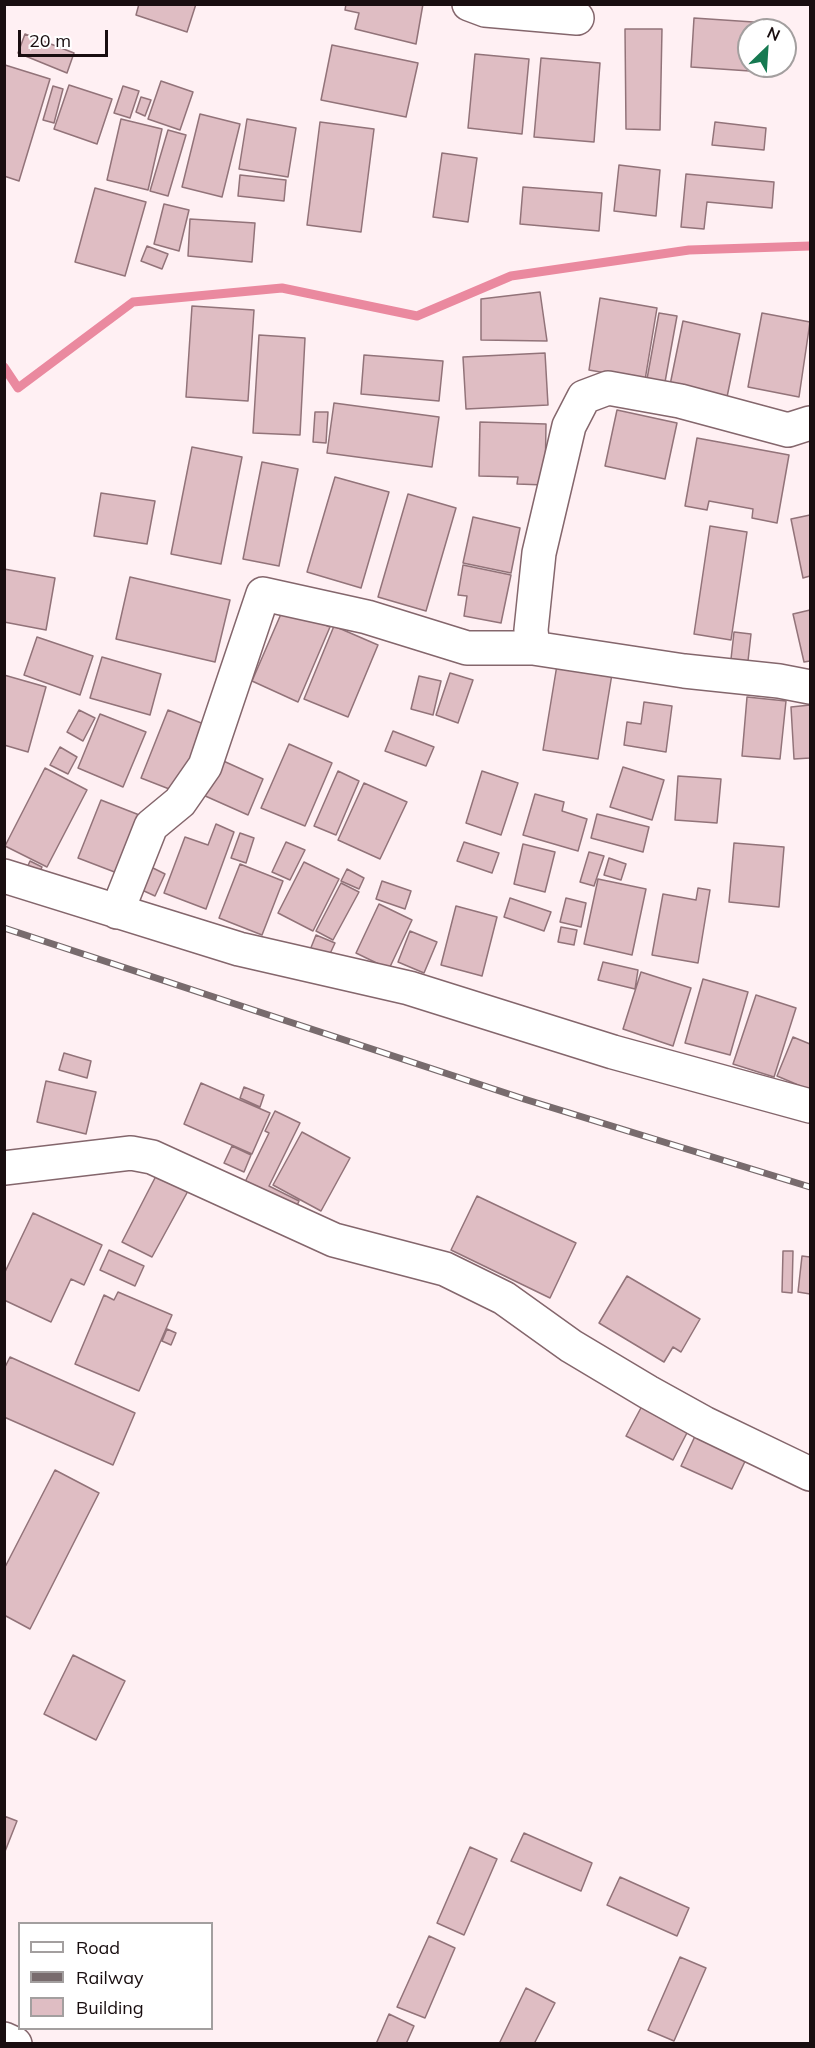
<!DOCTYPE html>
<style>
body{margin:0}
#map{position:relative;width:815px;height:2048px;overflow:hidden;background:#fff0f3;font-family:Mulish,sans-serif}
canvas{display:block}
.frame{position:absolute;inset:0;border:6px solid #190e10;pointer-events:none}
.legend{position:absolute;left:18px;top:1922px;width:195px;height:108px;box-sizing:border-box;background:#fff;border:2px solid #a39f9f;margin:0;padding:8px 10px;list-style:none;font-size:18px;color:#190e10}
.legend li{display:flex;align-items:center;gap:12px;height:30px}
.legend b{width:30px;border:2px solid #a39f9f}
.north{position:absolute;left:737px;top:18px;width:60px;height:60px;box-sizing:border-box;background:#fff;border:2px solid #a39f9f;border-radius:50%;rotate:25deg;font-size:16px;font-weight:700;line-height:24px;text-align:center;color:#190e10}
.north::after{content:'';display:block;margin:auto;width:21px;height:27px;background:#167951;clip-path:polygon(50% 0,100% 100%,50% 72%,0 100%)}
.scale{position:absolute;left:18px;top:30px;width:90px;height:27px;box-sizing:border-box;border:3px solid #190e10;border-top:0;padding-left:8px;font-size:18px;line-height:21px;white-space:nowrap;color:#190e10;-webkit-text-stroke:4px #fff;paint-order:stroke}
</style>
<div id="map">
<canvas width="815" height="2048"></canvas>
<div class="frame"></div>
<ul class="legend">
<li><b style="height:8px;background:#fff"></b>Road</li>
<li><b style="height:8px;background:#786b6d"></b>Railway</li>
<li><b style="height:16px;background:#dfbdc3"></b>Building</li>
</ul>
<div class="north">N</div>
<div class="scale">20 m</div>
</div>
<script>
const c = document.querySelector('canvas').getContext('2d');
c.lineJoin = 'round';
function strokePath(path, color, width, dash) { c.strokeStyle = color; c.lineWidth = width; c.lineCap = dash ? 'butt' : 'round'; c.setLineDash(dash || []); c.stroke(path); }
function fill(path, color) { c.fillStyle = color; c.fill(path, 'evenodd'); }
const stream = new Path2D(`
 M 4,367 L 18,388 L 133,302 L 282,288 L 417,316 L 511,276 L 689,250 L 810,246`);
const building = new Path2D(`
 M 139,4 L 196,4 L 187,32 L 136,15 Z
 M 346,4 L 423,4 L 416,44 L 355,29 L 359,13 L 345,10 Z
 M 694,18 L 783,24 L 782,30 L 749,30 L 749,66 L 780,66 L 779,73 L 691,67 Z
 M 625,29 L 662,29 L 660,130 L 626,129 Z
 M 25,34 L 74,53 L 67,73 L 18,53 Z
 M 332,45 L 418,63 L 406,117 L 321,100 Z
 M 475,54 L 529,59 L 522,134 L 468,128 Z
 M 541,58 L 600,63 L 594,142 L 534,137 Z
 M 5,65 L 50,79 L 19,181 L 4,176 Z
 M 161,81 L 193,92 L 180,130 L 148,119 Z
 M 69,85 L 112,99 L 97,144 L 54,129 Z
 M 53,86 L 63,89 L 54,123 L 43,120 Z
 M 123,86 L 139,91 L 130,118 L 114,113 Z
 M 141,97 L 151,100 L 145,116 L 136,112 Z
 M 200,114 L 240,124 L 222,197 L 182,187 Z
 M 121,119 L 162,129 L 148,190 L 107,180 Z
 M 247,119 L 296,128 L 288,177 L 239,169 Z
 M 320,122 L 374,129 L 361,232 L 307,225 Z
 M 715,122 L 766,128 L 764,150 L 712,145 Z
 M 168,130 L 186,135 L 168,196 L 150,191 Z
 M 442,153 L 477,158 L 468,222 L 433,217 Z
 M 619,165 L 660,170 L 656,216 L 614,211 Z
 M 686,174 L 774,182 L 772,208 L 707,202 L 704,229 L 681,227 Z
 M 240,175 L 286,180 L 284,201 L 238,196 Z
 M 523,187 L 602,193 L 599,231 L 520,224 Z
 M 95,188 L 146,202 L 125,276 L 75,262 Z
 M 164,204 L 189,210 L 179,251 L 154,244 Z
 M 190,219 L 255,223 L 252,262 L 188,256 Z
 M 147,246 L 168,254 L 162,269 L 141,261 Z
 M 540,292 L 547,341 L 481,340 L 481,299 Z
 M 600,298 L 657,308 L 645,380 L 589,370 Z
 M 192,306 L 254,310 L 248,401 L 186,397 Z
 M 659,313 L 677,316 L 665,382 L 647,379 Z
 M 762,313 L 810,322 L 799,397 L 748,387 Z
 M 683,321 L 740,334 L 727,397 L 670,385 Z
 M 259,335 L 305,338 L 300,435 L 253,433 Z
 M 545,353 L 548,405 L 466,409 L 463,357 Z
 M 364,355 L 443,361 L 439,401 L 361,394 Z
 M 334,403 L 439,417 L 432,467 L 327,453 Z
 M 617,410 L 677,423 L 665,479 L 605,466 Z
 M 315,412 L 328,412 L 326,443 L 313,442 Z
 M 480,422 L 546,424 L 545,485 L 517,484 L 518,477 L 479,476 Z
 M 697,438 L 789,455 L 777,523 L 752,518 L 753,509 L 709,501 L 707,510 L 685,506 Z
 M 192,447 L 242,457 L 221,564 L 171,554 Z
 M 262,462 L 298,469 L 279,566 L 243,559 Z
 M 335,477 L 389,492 L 361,588 L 307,572 Z
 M 101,493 L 155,501 L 147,544 L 94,536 Z
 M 408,494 L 456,508 L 426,611 L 378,597 Z
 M 810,515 L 810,576 L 803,578 L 791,519 Z
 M 473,517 L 520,528 L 511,573 L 463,563 Z
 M 710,526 L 747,532 L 731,640 L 694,634 Z
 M 463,565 L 511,575 L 501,623 L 464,616 L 467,596 L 458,595 Z
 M 4,569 L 55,578 L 46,630 L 4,622 Z
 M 130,577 L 230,600 L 215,662 L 116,639 Z
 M 284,607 L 330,627 L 298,702 L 252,681 Z
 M 810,610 L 810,661 L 804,662 L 793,614 Z
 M 334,626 L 378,645 L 348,717 L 304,699 Z
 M 734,632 L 751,634 L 748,661 L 731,659 Z
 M 37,637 L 93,656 L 80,695 L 24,675 Z
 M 102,657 L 161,674 L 150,715 L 90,698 Z
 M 557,665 L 612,674 L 598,759 L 543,750 Z
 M 450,673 L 473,680 L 458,723 L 436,715 Z
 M 4,675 L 46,687 L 28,752 L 4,745 Z
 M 419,676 L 441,681 L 433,715 L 411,709 Z
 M 747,697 L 786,701 L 780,759 L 742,756 Z
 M 644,702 L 672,706 L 666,752 L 624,745 L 627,722 L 641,724 Z
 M 810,705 L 810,758 L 794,759 L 791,707 Z
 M 79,710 L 95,718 L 83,741 L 67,732 Z
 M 168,710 L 209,726 L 182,794 L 141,778 Z
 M 100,714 L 146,732 L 123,787 L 78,768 Z
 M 393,731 L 434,747 L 426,766 L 385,751 Z
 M 289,744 L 332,763 L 305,826 L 261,808 Z
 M 60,747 L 77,757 L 68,774 L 50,765 Z
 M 219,759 L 263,779 L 248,815 L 203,795 Z
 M 623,767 L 664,780 L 652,820 L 610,807 Z
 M 45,768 L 87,790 L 47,867 L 5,846 Z
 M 338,771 L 359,781 L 336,835 L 314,826 Z
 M 482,771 L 518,783 L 501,835 L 466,823 Z
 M 678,776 L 721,779 L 717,823 L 675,820 Z
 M 364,783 L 407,802 L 380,859 L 338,840 Z
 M 535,794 L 564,802 L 562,811 L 587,819 L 578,851 L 523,835 Z
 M 101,800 L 147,818 L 125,876 L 78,858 Z
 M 597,814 L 649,827 L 643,852 L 591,838 Z
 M 216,824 L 234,832 L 206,909 L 164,893 L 185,837 L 208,845 Z
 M 240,833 L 254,838 L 246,863 L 231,858 Z
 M 286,842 L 305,850 L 290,880 L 272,872 Z
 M 464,842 L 499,853 L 492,873 L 457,861 Z
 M 734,843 L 784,847 L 779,907 L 729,902 Z
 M 523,844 L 555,852 L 545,892 L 514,884 Z
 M 589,852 L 604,856 L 594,886 L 580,882 Z
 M 609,858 L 626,864 L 621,880 L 604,875 Z
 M 30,861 L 42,867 L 39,874 L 27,868 Z
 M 141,862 L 165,874 L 155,896 L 131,885 Z
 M 304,862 L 339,879 L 313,931 L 278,913 Z
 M 240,864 L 283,881 L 262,935 L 219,918 Z
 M 347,869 L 364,878 L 359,889 L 341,881 Z
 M 598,879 L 646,889 L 632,955 L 584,944 Z
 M 382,881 L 411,891 L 405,909 L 376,899 Z
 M 341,883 L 359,892 L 333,940 L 316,931 Z
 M 698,888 L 710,890 L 698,963 L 652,955 L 663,894 L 696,900 Z
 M 510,898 L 551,912 L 544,931 L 504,917 Z
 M 566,898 L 586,903 L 581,927 L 560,922 Z
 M 379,904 L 412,920 L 389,969 L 356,953 Z
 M 456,906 L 497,917 L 482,976 L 441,965 Z
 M 561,927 L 577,930 L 574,945 L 558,942 Z
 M 410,931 L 437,942 L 424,973 L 398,962 Z
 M 316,935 L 335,943 L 328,958 L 310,950 Z
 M 603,962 L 638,970 L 635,989 L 598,980 Z
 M 641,972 L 691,988 L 673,1046 L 623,1029 Z
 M 703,979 L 748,992 L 730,1055 L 685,1043 Z
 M 756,995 L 796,1008 L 774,1077 L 733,1064 Z
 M 793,1037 L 810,1044 L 810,1090 L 777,1076 Z
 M 64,1053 L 91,1061 L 87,1078 L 59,1070 Z
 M 46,1081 L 96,1092 L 86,1134 L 37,1122 Z
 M 201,1083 L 270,1113 L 252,1154 L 184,1124 Z
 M 244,1087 L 264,1095 L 260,1107 L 240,1098 Z
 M 275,1111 L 300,1123 L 269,1186 L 299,1201 L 296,1208 L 245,1182 L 269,1133 L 265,1131 Z
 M 302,1132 L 350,1158 L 321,1211 L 273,1185 Z
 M 232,1146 L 251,1155 L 244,1172 L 224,1163 Z
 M 157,1174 L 188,1191 L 152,1257 L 122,1242 Z
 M 477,1196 L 576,1243 L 550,1298 L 451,1250 Z
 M 33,1213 L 102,1245 L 84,1285 L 71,1279 L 51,1322 L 4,1300 L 4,1274 Z
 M 109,1250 L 144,1266 L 135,1286 L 100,1270 Z
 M 783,1251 L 793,1251 L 792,1293 L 782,1292 Z
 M 802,1256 L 810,1257 L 810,1294 L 798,1292 Z
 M 627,1276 L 700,1319 L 681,1352 L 673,1347 L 664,1362 L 599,1323 Z
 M 118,1292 L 172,1315 L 139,1391 L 75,1364 L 104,1295 L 114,1300 Z
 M 167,1329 L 176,1333 L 171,1345 L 162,1341 Z
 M 10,1357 L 135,1413 L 113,1465 L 4,1417 L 4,1369 Z
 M 643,1404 L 690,1427 L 673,1460 L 626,1436 Z
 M 697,1432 L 748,1455 L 732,1489 L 681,1466 Z
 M 55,1470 L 99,1493 L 30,1629 L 4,1615 L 4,1569 Z
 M 73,1655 L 125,1681 L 96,1740 L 44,1714 Z
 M 4,1816 L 17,1821 L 4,1854 Z
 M 524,1833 L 592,1863 L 581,1891 L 511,1861 Z
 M 470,1847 L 497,1859 L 464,1935 L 437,1923 Z
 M 620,1877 L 689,1908 L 677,1936 L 607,1905 Z
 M 429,1936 L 455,1948 L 425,2018 L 397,2007 Z
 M 680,1957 L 706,1968 L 674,2041 L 648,2030 Z
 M 526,1988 L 555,2003 L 534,2044 L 499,2044 Z
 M 389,2014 L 414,2026 L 406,2044 L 376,2044 Z`);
const street = new Path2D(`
 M 469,4 L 485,10 L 577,18
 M 533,648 L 531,630 L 539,553 L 569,426 L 584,397 L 608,388 L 680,401 L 788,430 L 810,423
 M 4,876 L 239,949 L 409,988 L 613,1052 L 810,1106
 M 117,912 L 151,826 L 180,802 L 205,766 L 263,594 L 367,617 L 467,648 L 533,648 L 684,671 L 779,681 L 810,687
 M 4,1168 L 131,1153 L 152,1157 L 334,1240 L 445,1269 L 504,1298 L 571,1346 L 648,1392 L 704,1423 L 810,1474
 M 4,2039 L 15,2044`);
const rail = new Path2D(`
 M 4,928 L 524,1099 L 810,1187`);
strokePath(stream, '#ea899f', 9);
fill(building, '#dfbdc3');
strokePath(building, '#927379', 1.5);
strokePath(street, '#84666c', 36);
strokePath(street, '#fff', 33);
strokePath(rail, '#786b6d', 7);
strokePath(rail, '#fff', 4.5, [14]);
</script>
